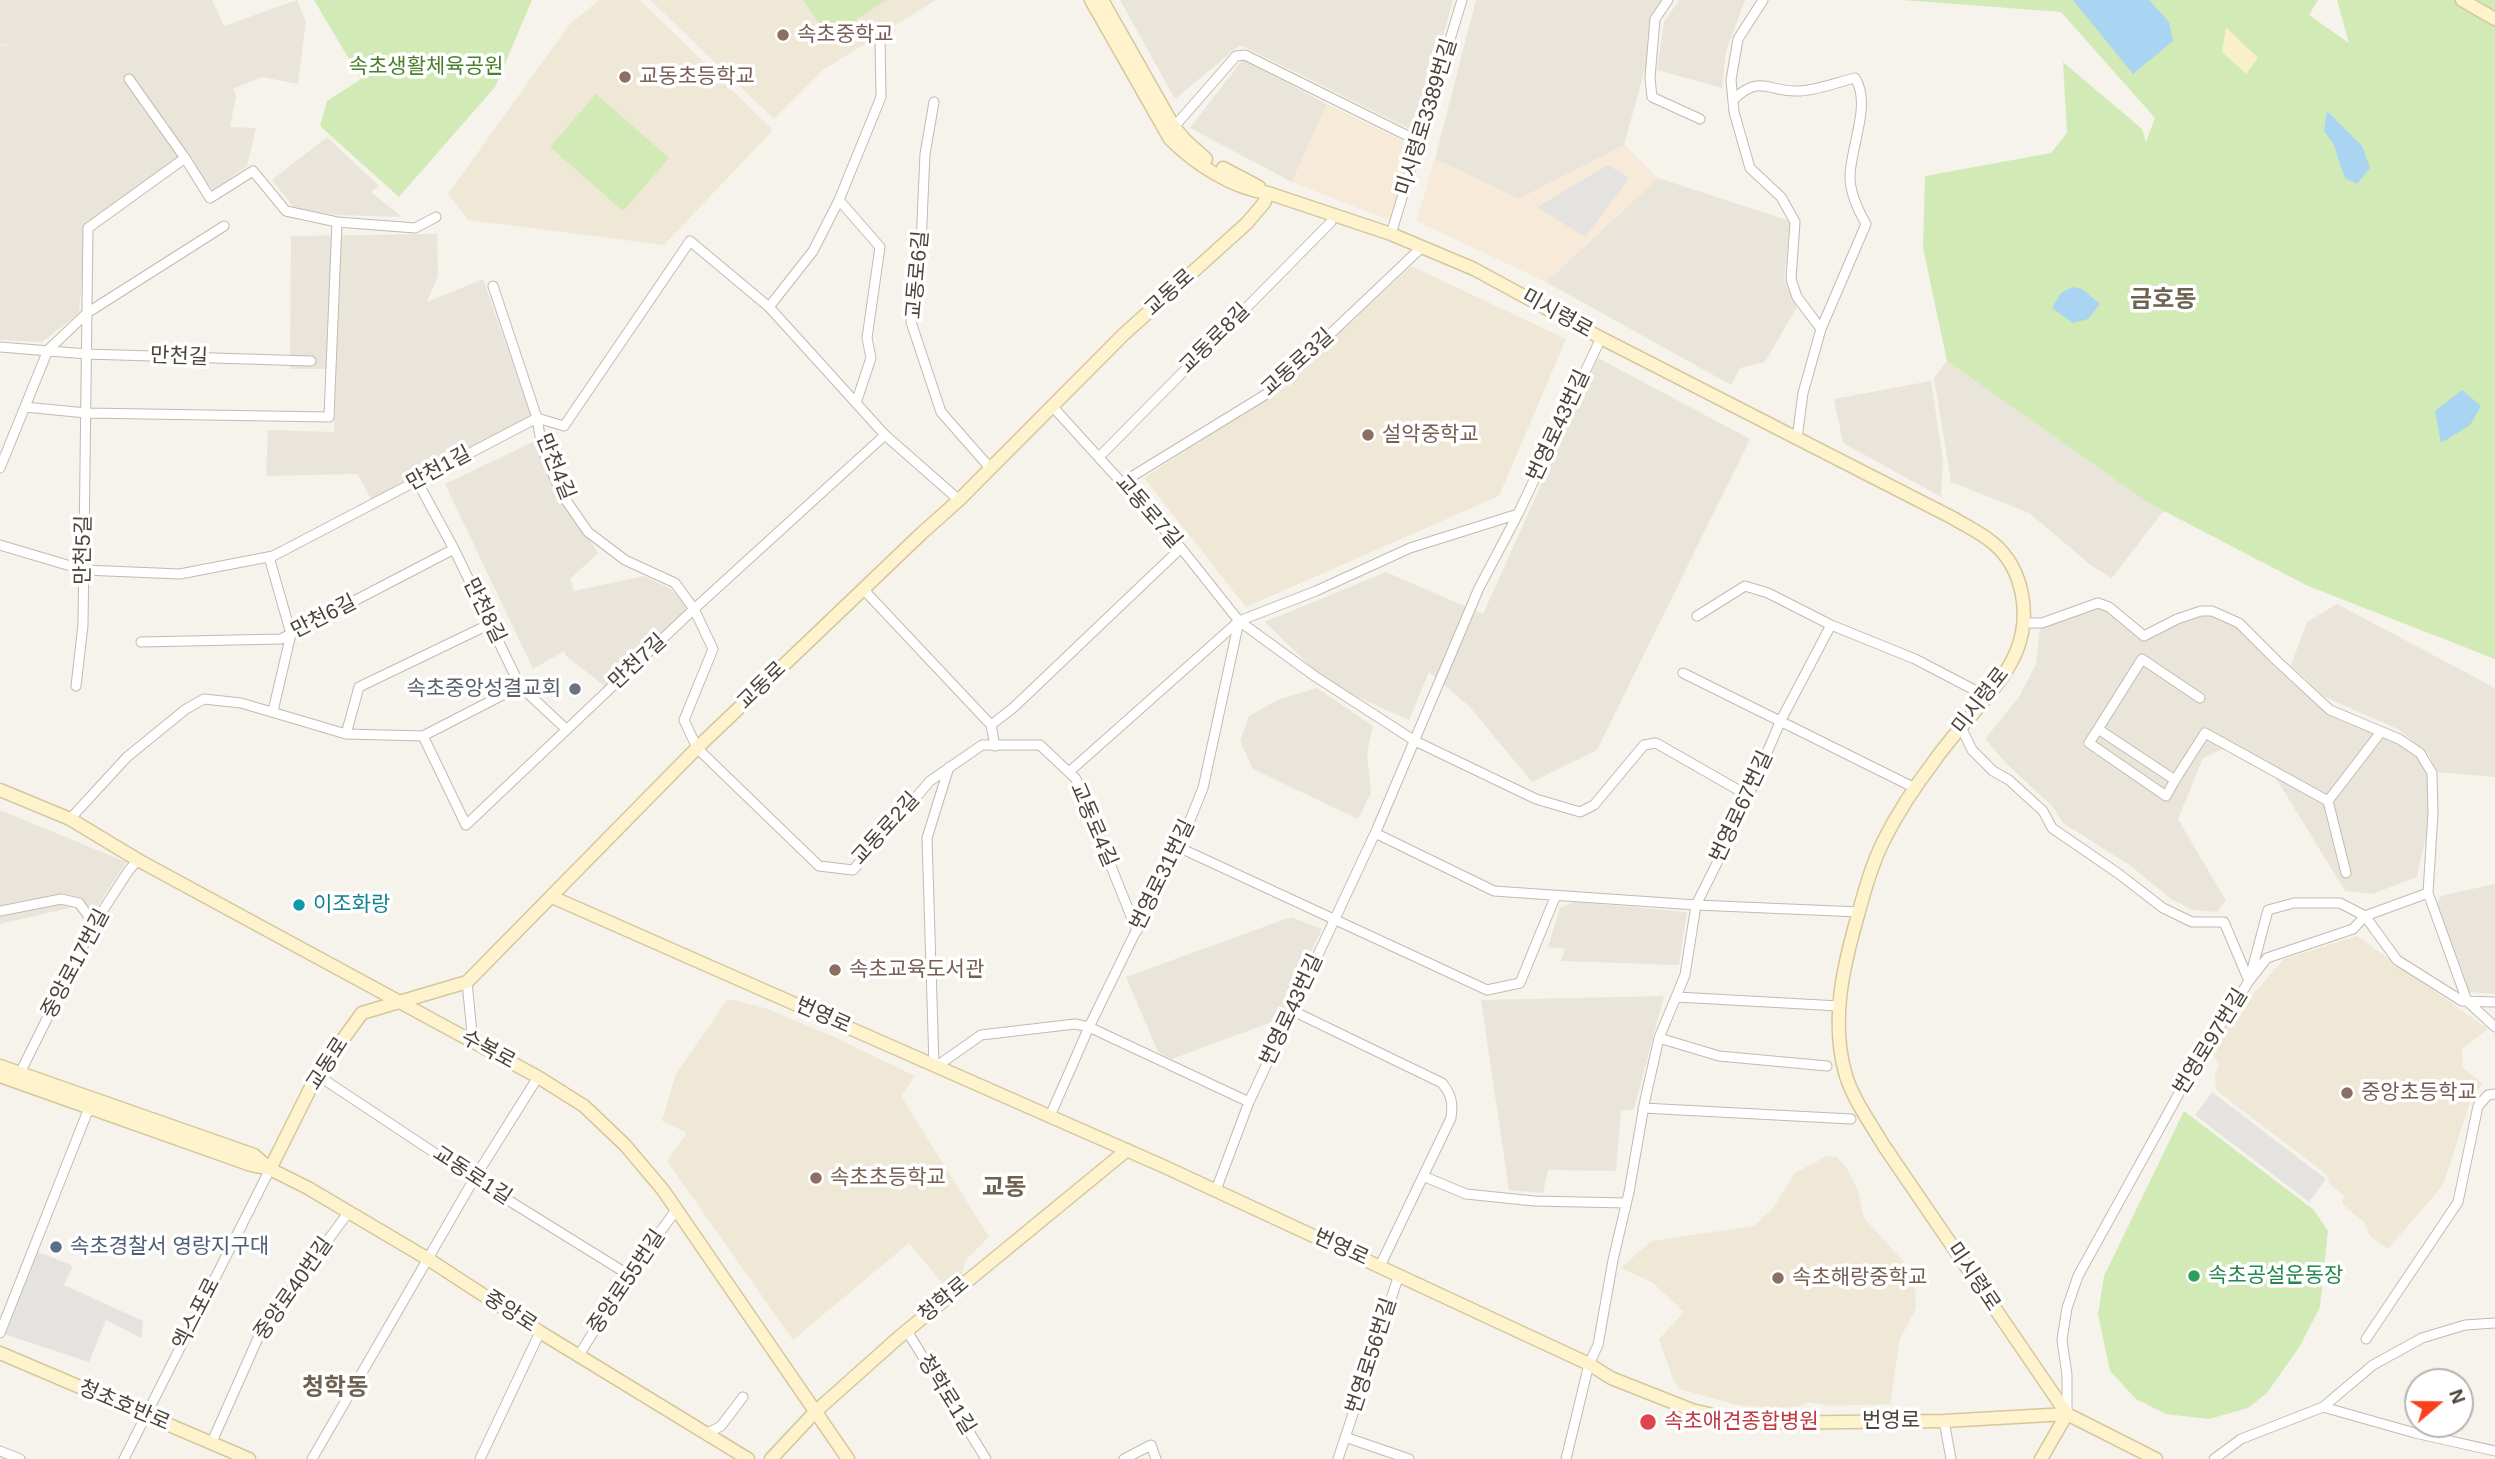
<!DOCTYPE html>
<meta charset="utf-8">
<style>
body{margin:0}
#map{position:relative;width:2495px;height:1459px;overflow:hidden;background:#f6f3ec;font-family:Arial,sans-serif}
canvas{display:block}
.north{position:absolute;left:2404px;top:1368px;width:70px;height:70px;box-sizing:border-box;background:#fff;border:2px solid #b7b4b0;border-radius:50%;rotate:70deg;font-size:19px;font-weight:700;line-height:28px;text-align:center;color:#4b4439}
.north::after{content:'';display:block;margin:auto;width:24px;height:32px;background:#fc3f1d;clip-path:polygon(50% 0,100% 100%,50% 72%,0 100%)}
</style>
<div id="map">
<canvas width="2495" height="1459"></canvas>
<div class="north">N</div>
</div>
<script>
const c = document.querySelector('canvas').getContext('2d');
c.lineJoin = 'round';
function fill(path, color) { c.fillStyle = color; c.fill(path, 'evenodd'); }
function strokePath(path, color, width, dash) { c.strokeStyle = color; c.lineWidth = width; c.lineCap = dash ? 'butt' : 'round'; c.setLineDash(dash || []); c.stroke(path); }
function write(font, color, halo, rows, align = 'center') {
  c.font = font + ' Arial,"Noto Sans KR",sans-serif'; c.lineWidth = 7; c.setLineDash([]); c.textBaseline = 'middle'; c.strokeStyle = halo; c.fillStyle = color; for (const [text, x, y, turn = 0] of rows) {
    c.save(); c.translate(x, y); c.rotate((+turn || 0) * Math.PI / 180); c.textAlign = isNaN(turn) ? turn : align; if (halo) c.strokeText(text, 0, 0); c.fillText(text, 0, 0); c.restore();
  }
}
const residential = new Path2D(`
 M 0,0 L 212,0 L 224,26 L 297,0 L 306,22 L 298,84 L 262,77 L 233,89 L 236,96 L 230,127 L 256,128 L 247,166 L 213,190 L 177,158 L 87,225 L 79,313 L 42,342 L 0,340 L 0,45 L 16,48 L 0,44 Z
 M 1120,0 L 1453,0 L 1416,132 L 1240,45 L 1175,99 Z
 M 1476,0 L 1664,0 L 1624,145 L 1519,199 L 1435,159 Z
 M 1679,0 L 1745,0 L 1726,51 L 1722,88 L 1657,70 L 1664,22 Z
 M 1243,59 L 1327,104 L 1292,182 L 1190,128 Z
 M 327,137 L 379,186 L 371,192 L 402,217 L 337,215 L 295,209 L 272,180 Z
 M 1658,178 L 1790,221 L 1784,280 L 1797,307 L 1765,362 L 1740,368 L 1731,385 L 1546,282 Z
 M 437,234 L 438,276 L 427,302 L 483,279 L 531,416 L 372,501 L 358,474 L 266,476 L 268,430 L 334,432 L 336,369 L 290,369 L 291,236 Z
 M 1598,358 L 1750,439 L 1597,750 L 1532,782 L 1469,706 L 1429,672 L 1409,720 L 1329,684 L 1265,622 L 1386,572 L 1483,614 Z
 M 1947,361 L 2147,502 L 2166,511 L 2161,514 L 2112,578 L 2092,566 L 2029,513 L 1951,482 L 1934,378 Z
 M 1931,381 L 1943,460 L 1941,497 L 1843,443 L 1834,399 Z
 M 535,441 L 544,467 L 598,553 L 570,579 L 574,591 L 644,576 L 671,589 L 688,608 L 606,687 L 566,656 L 564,651 L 533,669 L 445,484 Z
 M 2337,604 L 2495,688 L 2495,777 L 2437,772 L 2429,755 L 2398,729 L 2325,697 L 2291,665 L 2307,622 Z
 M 2095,607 L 2107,611 L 2142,640 L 2174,623 L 2199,615 L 2209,615 L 2236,627 L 2274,666 L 2328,714 L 2397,743 L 2418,757 L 2429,778 L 2430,817 L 2417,877 L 2372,894 L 2345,891 L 2271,770 L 2222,749 L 2203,758 L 2178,819 L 2226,901 L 2217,912 L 2193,910 L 2171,899 L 2131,866 L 2063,823 L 2053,807 L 2006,763 L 1985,739 L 2019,697 L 2036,664 L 2040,628 Z
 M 1317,688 L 1373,726 L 1367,753 L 1371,793 L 1358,819 L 1253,769 L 1240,741 L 1249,716 L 1280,699 Z
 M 0,810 L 126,862 L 88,921 L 74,907 L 0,924 Z
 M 2495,884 L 2495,994 L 2469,992 L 2437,904 L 2440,896 Z
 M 1574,902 L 1687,912 L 1679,965 L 1561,961 L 1565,949 L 1548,947 L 1560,908 Z
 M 1291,917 L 1322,929 L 1280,1019 L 1172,1059 L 1158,1052 L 1126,977 Z
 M 1664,996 L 1634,1109 L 1621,1111 L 1616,1171 L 1548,1170 L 1543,1193 L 1509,1190 L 1481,1000 Z`);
const commercial = new Path2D(`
 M 1327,104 L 1414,146 L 1391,221 L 1292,182 Z
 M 1624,145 L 1658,178 L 1546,282 L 1416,221 L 1435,159 L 1519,199 Z`);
const education = new Path2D(`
 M 599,0 L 640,0 L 773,130 L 664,245 L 468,220 L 448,194 L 569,25 Z
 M 650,0 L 936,0 L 823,70 L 774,119 Z
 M 1411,266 L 1566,339 L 1499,496 L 1246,607 L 1144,478 L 1277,391 Z
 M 2357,936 L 2488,1029 L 2462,1049 L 2463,1068 L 2483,1084 L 2472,1096 L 2443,1185 L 2388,1249 L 2370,1236 L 2364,1222 L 2342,1204 L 2344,1196 L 2329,1183 L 2327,1175 L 2216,1090 L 2215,1074 L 2219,1066 L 2212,1053 L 2225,1026 L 2284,959 Z
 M 728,999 L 765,1008 L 832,1036 L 915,1076 L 901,1096 L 989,1237 L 965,1261 L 962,1277 L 947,1289 L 909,1243 L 793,1340 L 667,1161 L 687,1133 L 662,1121 L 676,1074 Z
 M 1827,1156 L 1837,1157 L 1848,1170 L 1858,1191 L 1864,1218 L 1914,1273 L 1916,1308 L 1900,1339 L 1890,1404 L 1829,1406 L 1811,1402 L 1797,1407 L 1770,1408 L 1737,1405 L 1680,1389 L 1674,1382 L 1659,1339 L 1684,1312 L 1653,1283 L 1621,1268 L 1651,1241 L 1754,1226 L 1773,1208 L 1795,1173 Z`);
const green = new Path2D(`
 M 314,0 L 532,0 L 495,87 L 399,197 L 320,126 L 327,101 L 361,79 Z
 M 803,0 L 886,0 L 829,38 Z
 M 1903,0 L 2318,0 L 2309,15 L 2349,43 L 2337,0 L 2495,0 L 2495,659 L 2308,586 L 2147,502 L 1947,361 L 1923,248 L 1925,176 L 2051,153 L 2067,133 L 2063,62 L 2142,129 L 2146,142 L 2155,118 L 2061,12 Z
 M 596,94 L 669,158 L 623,211 L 550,147 Z
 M 2184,1111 L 2314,1210 L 2328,1231 L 2320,1307 L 2300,1346 L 2267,1393 L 2248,1408 L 2209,1419 L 2166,1414 L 2136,1399 L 2110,1371 L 2098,1314 L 2104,1276 Z`);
const sand = new Path2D(`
 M 2226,27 L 2258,58 L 2246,74 L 2222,52 Z`);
const parking = new Path2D(`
 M 1608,165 L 1629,178 L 1585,237 L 1537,207 Z
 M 2212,1092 L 2326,1179 L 2309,1202 L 2195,1115 Z
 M 36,1251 L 73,1266 L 64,1285 L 143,1321 L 141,1338 L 106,1320 L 89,1362 L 4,1334 Z`);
const water = new Path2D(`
 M 2073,0 L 2149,0 L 2169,22 L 2173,41 L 2133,74 Z
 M 2327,111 L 2362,146 L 2370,168 L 2357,184 L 2345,178 L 2333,143 L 2324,131 Z
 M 2072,287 L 2082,289 L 2100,304 L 2088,319 L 2073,323 L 2052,308 L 2061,293 Z
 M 2462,390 L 2481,406 L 2470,425 L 2441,443 L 2435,411 Z`);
const street = new Path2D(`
 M 1668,0 L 1655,19 L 1650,78 L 1652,97 L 1700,119
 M 1763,0 L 1738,39 L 1731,80 L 1734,112 L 1750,168 L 1781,197 L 1795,222 L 1791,279 L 1797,297 L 1821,329 L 1803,393 L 1797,438
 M 129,79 L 185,158 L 210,198 L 253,171 L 286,211 L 337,222 L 415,228 L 436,217
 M 1733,100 C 1761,73 1768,93 1800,91 C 1818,90 1838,82 1855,78 C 1872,104 1850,148 1850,177 C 1850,194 1858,210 1866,224 L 1821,329
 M 934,102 L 925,154 L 920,267 L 911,322 L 941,412 L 991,469
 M 1174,127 L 1236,56 L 1245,55 L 1420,142
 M 839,200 L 880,247 L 867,338 L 871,358 L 856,403
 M 1391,234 L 1462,0
 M 493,286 L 537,418 L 542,448 L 561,493 L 588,532 L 625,560 L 675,583 L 694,609 L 713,649 L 684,720 L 697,748 L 819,866 L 853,870 L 930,781 L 982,745 L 1040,745 L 1076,779 L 1137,931
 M 769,307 L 813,251 L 839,200 L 881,97 L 880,38
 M 0,347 L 87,354 L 311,361
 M 25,407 L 86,413 L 329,417 L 337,222
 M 1053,407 L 1181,548 L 1239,621 L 1316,677 L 1415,741 L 1536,799 L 1580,812 L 1594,805 L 1644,745 L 1656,743 L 1747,795
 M 1100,456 L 1331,222
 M 0,468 L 48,350 L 87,313 L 224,226
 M 417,481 L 454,549 L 520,686 L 566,729
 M 1123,482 L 1268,393 L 1423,246
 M 0,545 L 84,570 L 180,574 L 273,556 L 537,418 L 564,426 L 690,241 L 769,307 L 885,435 L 959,500
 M 269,557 L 291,634 L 273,711
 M 863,589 L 991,725
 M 1697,616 L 1745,586 L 1768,593 L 1831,625 L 1915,659 L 1986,696
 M 2023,623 L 2042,623 L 2098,603 L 2109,607 L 2144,636 L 2177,619 L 2201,611 L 2212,611 L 2239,623 L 2277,661 L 2330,710 L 2399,739 L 2420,753 L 2432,773 L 2433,813 L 2428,893 L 2467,1001 L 2495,1027
 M 141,642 L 281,639 L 454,549
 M 1683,673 L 1915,788
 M 76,686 L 83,625 L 88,228 L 185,158
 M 2200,698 L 2142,659 L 2098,729 L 2175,780 L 2205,733 L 2328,801 L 2346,873
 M 1961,727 L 1972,750 L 1993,771 L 2009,780 L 2043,811 L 2052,828 L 2119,874 L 2163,908 L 2192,922 L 2224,922 L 2249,981 L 2267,958 L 2353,929 L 2365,916 L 2428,893
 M 2098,729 L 2089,743 L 2166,796 L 2175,780
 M 346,734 L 359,687 L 490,624
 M 423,736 L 520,686
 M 995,746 L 991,725 L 1013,708 L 1181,548
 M 1069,772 L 1239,621 L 1316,591 L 1410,548 L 1518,514
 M 2328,801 L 2381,732
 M 70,819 L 127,757 L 186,709 L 204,699 L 241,703 L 346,734 L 423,736 L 466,825 L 694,609 L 885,435
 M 1375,833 L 1494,891 L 1696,905 L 1859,912
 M 1178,847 L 1487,990 L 1520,983 L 1556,895
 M 0,911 L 61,899 L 79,903 L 94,924
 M 467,982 L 473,1043
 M 1677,997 L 1839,1006
 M 1291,1010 L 1442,1083 C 1452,1095 1453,1104 1451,1118 L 1380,1266
 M 1659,1038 L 1719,1056 L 1827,1066
 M 934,1065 L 927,838 L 949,767
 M 937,1066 L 981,1035 L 1075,1024 L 1089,1027 L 1249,1102
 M 20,1073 L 94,924 L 129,870 L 138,860
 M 317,1075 L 474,1179 L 629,1275
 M 1643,1108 L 1851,1119
 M 1050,1116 L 1089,1027 L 1188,825 L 1203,788 L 1239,621
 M 1423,1176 L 1466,1194 L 1534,1201 L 1626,1203
 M 1216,1190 L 1249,1102 L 1377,829 L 1479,588 L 1518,514 L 1601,338
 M 907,1331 L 986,1459
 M 0,1333 L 89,1108
 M 2366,1339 L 2458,1202 L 2478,1106 L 2488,1095 L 2495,1094
 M 579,1355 L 629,1275 L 676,1210
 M 2323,1407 L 2415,1433 L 2495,1451
 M 2067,1413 L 2067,1375 L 2062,1340 L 2067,1308 L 2078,1276 L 2193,1068 L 2249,981 L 2268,910 L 2294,903 L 2340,903 L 2365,916 L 2397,960 L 2462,1001 L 2495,1002
 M 1944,1421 L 1951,1459
 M 706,1434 L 721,1426 L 743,1397
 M 1345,1437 L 1409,1459
 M 211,1444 L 262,1329 L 348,1213
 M 0,1451 L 20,1459
 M 124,1459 L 270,1169
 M 312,1459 L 474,1179 L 538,1077
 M 480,1459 L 540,1332
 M 1124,1459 L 1151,1445 L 1156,1459
 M 1338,1459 L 1399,1275
 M 1566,1459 L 1589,1364 L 1598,1345 L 1613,1260 L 1629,1192 L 1645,1100 L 1659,1038 L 1685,975 L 1696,905 L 1735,827 L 1781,720 L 1831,625
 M 2214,1459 L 2241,1439 L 2323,1407 L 2373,1365 L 2422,1338 L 2465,1325 L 2495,1323`);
const secondary = new Path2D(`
 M 1091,0 L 1170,139 C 1195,164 1233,189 1268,193 L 1391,234 L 1474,269 L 1601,338 L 1953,518 C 1966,526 1981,533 1993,543 C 2023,568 2031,614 2017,650 C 2002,688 1959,725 1935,760 C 1916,785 1898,812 1884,840 C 1872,864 1865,889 1858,915 C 1843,967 1830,1022 1846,1076 C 1854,1101 1871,1124 1884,1146 L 2067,1414
 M 1102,0 L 1174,127 L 1185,140 L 1206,159
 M 2462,0 L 2495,19
 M 1223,168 L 1259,187
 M 0,790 L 70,819 L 138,860 L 538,1077 L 584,1106 L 625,1145 L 663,1190 L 848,1459
 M 552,897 L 1165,1167 L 1589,1364 L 1611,1378 L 1692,1410 L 1747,1423 L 1944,1421 L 2067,1414 L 2156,1459
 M 0,1066 L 254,1155 L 270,1169 L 308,1188 L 428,1259 L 540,1332 L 748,1459
 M 0,1076 L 251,1165 L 270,1169
 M 270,1169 L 317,1075 L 362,1013 L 467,982 L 697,748 L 922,533 L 959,500 L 1123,335 L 1247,223 L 1264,203 L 1268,193
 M 0,1353 L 249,1459
 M 771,1459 L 815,1412 L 898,1338 L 1127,1150
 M 2041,1459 L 2067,1414`);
const markers = [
 [783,35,7,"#8d6e63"],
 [625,77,7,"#8d6e63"],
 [1368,435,7,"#8d6e63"],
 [575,689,7,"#6b7280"],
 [299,905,7,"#0f9aa8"],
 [835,970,7,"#8d6e63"],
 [2347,1093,7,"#8d6e63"],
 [816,1178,7,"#8d6e63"],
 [56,1247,7,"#5c6f8a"],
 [2194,1276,7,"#2e9e5b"],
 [1778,1278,7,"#8d6e63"],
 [1648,1422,9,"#e0444e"]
];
const educationNames = [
 ["속초중학교",797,35],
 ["교동초등학교",639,77],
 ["설악중학교",1382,435],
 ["속초교육도서관",849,970],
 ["중앙초등학교",2361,1093],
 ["속초초등학교",830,1178],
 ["속초해랑중학교",1792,1278]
];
const parkNames = [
 ["속초생활체육공원",426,67]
];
const streetNames = [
 ["미시령로3389번길",1427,117,-73],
 ["교동로6길",918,275,-85],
 ["교동로",1170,293,-42],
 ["미시령로",1557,314,29],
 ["교동로8길",1215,339,-45],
 ["만천길",179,357,2],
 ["교동로3길",1298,363,-42],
 ["번영로43번길",1559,426,-65],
 ["만천4길",555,467,68],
 ["만천1길",439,469,-28],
 ["교동로7길",1148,512,49],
 ["만천5길",84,550,-89],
 ["만천8길",484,611,64],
 ["만천6길",324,617,-27],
 ["만천7길",638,662,-43],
 ["교동로",762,686,-44],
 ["미시령로",1981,701,-52],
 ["번영로67번길",1742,807,-65],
 ["교동로4길",1093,825,67],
 ["교동로2길",886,829,-48],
 ["번영로31번길",1163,875,-64],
 ["중앙로17번길",76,964,-62],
 ["번영로43번길",1292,1010,-65],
 ["번영로",823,1016,24],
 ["번영로97번길",2211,1042,-58],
 ["수복로",488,1050,28],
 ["교동로",328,1064,-57],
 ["교동로1길",472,1176,33],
 ["번영로",1341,1248,25],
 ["미시령로",1973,1277,56],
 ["중앙로55번길",627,1282,-56],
 ["중앙로40번길",294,1289,-55],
 ["청학로",944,1300,-40],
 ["중앙로",510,1312,33],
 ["엑스포로",197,1314,-63],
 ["번영로56번길",1372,1356,-72],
 ["청학로1길",946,1395,58],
 ["청초호반로",124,1406,23],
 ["번영로",1891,1421]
];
const worshipNames = [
 ["속초중앙성결교회",561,689]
];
const cultureNames = [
 ["이조화랑",313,905]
];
const serviceNames = [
 ["속초경찰서 영랑지구대",70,1247]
];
const leisureNames = [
 ["속초공설운동장",2208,1276]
];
const healthNames = [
 ["속초애견종합병원",1664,1422]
];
const quarterNames = [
 ["금호동",2163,300],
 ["교동",1004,1188],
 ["청학동",335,1388]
];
fill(residential, '#eae5da');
fill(commercial, '#f7ead8');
fill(education, '#efe8d6');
fill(green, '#d2eab5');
fill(sand, '#f9efc9');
fill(parking, '#e5e3e0');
fill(water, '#a9d4f2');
strokePath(street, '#c2bbae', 11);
strokePath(secondary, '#d6c79b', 15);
strokePath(street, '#fff', 9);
strokePath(secondary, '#fff3cd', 12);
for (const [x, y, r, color] of markers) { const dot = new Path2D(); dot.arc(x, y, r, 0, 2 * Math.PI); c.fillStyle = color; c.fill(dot); strokePath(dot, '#fff', 2.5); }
write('21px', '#785e54', '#fff', educationNames, 'left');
write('21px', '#4a7f2a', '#fff', parkNames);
write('21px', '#4b4439', '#fff', streetNames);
write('21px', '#5b616d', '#fff', worshipNames, 'right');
write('21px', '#0d838f', '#fff', cultureNames, 'left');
write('21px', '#4e5e75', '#fff', serviceNames, 'left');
write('21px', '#27864d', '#fff', leisureNames, 'left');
write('21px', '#be3a42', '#fff', healthNames, 'left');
write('bold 24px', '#6e6250', '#fff', quarterNames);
</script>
